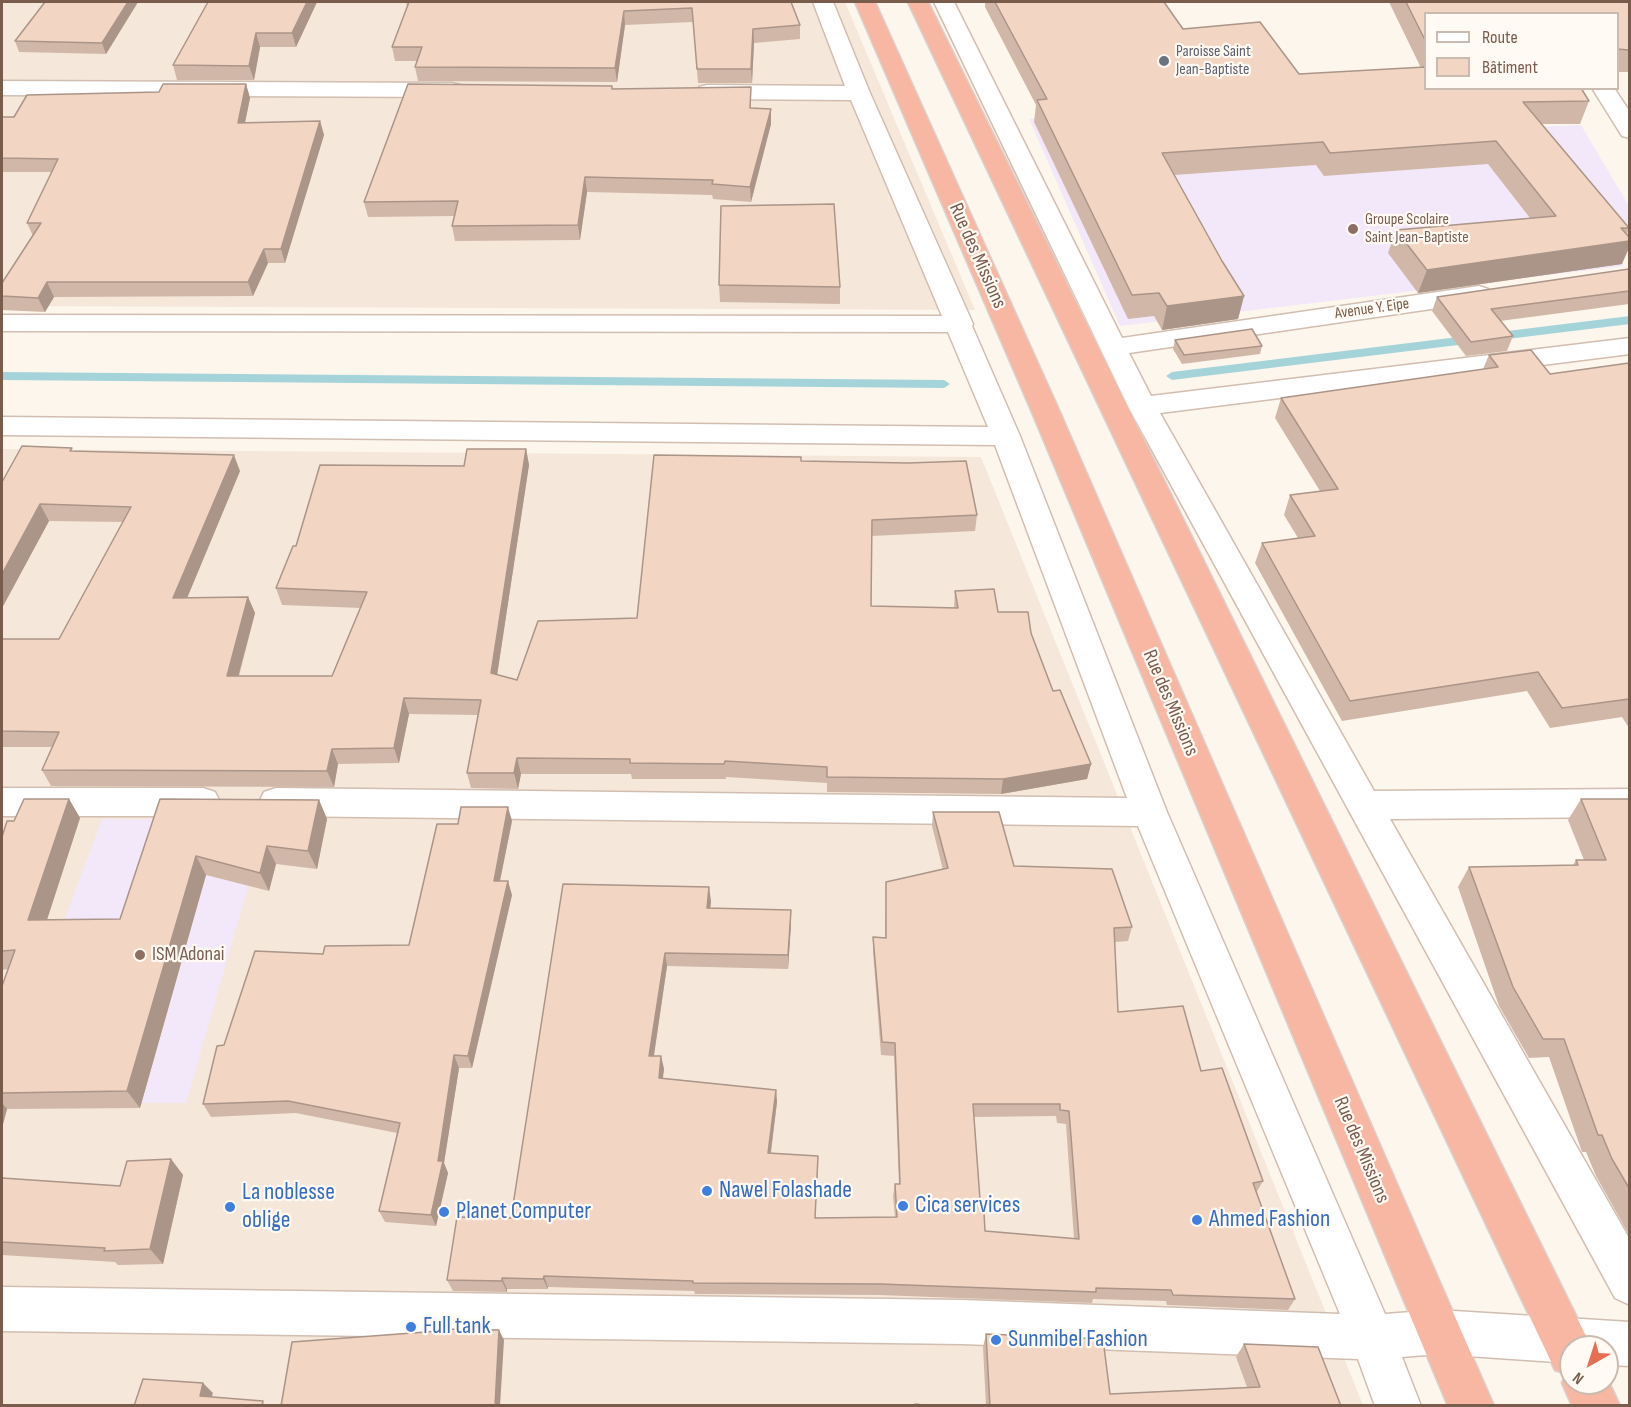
<!DOCTYPE html>
<meta charset="utf-8">
<style>
body{margin:0}
#map{position:relative;width:1631px;height:1407px;overflow:hidden;background:#fdf6ec;font-family:"Sofia Sans Condensed",sans-serif}
canvas{display:block}
.frame{position:absolute;inset:0;border:3px solid #7a5c4d;pointer-events:none}
.legend{position:absolute;left:1424px;top:12px;width:195px;height:78px;box-sizing:border-box;background:#fffaf3;border:2px solid #cabbb1;margin:0;padding:8px 10px;list-style:none;font-size:18px;color:#7a5c4d}
.legend li{display:flex;align-items:center;gap:12px;height:30px}
.legend b{width:30px;border:2px solid #cabbb1}
.north{position:absolute;left:1559px;top:1335px;width:60px;height:60px;box-sizing:border-box;background:#fffaf3;border:2px solid #cabbb1;border-radius:50%;rotate:219deg;font-size:16px;font-weight:700;line-height:24px;text-align:center;color:#7a5c4d}
.north::after{content:'';display:block;margin:auto;width:21px;height:27px;background:#e76f51;clip-path:polygon(50% 0,100% 100%,50% 72%,0 100%)}
</style>
<div id="map">
<canvas width="1631" height="1407"></canvas>
<div class="frame"></div>
<ul class="legend">
<li><b style="height:8px;background:#fff"></b>Route</li>
<li><b style="height:16px;background:#f3d5c3"></b>Bâtiment</li>
</ul>
<div class="north">N</div>
</div>
<script>
const c = document.querySelector('canvas').getContext('2d');
c.lineJoin = 'round';
function fill(path, color) { c.fillStyle = color; c.fill(path, 'evenodd'); }
function strokePath(path, color, width, dash) { c.strokeStyle = color; c.lineWidth = width; c.lineCap = dash ? 'butt' : 'round'; c.setLineDash(dash || []); c.stroke(path); }
function write(font, color, halo, rows, align = 'center') {
  c.font = font + ' "Sofia Sans Condensed",sans-serif'; c.lineWidth = 4.5; c.setLineDash([]); c.textBaseline = 'middle'; c.strokeStyle = halo; c.fillStyle = color; for (const [text, x, y, turn = 0] of rows) {
    c.save(); c.translate(x, y); c.rotate((+turn || 0) * Math.PI / 180); c.textAlign = isNaN(turn) ? turn : align; if (halo) c.strokeText(text, 0, 0); c.fillText(text, 0, 0); c.restore();
  }
}
const residential = new Path2D(`
 M 2,2 L 845,2 L 975,310 L 2,306 Z
 M 2,449 L 981,457 L 1363,1405 L 2,1405 Z`);
const education = new Path2D(`
 M 1138,109 L 1375,134 L 1581,125 L 1629,206 L 1629,252 L 1614,253 L 1624,266 L 1120,326 L 1029,119 Z
 M 102,819 L 267,821 L 186,1103 L 2,1102 L 2,1089 Z`);
const stream = new Path2D(`
 M 1630,316 L 1630,324 L 1172,380 L 1166,376 L 1172,372 Z
 M 2,372 L 944,380 L 950,384 L 944,388 L 2,380 Z`);
const street = new Path2D(`
 M 813,2 L 833,2 L 870,93 L 973,324 L 972,326 L 1020,436 L 1167,812 L 1385,1314 L 1438,1310 L 1630,1322 L 1630,1366 L 1607,1365 L 1607,1347 L 1571,1347 L 1571,1363 L 1438,1354 L 1402,1357 L 1421,1406 L 1375,1406 L 1358,1359 L 962,1344 L 2,1331 L 2,1287 L 962,1300 L 1340,1314 L 1138,826 L 276,816 L 264,812 L 259,802 L 264,792 L 276,788 L 1127,798 L 995,445 L 2,435 L 2,417 L 988,427 L 948,332 L 2,331 L 2,315 L 942,316 L 851,100 L 707,99 L 699,97 L 696,92 L 699,87 L 707,85 L 845,86 Z
 M 934,2 L 954,2 L 1122,338 L 1479,286 L 1488,289 L 1492,294 L 1488,299 L 1479,302 L 1129,353 L 1151,396 L 1630,338 L 1630,354 L 1160,413 L 1374,791 L 1630,789 L 1630,817 L 1390,819 L 1630,1240 L 1630,1305 L 1615,1298 L 1128,406 Z
 M 2,81 L 452,83 L 460,85 L 463,90 L 460,95 L 452,97 L 2,95 Z
 M 1592,88 L 1614,88 L 1630,112 L 1630,138 L 1622,136 Z
 M 2,788 L 203,788 L 215,792 L 220,802 L 215,812 L 203,816 L 2,816 Z`);
const highway = new Path2D(`
 M 855,2 L 875,2 L 1059,410 L 1494,1406 L 1448,1406 L 1031,410 Z
 M 908,2 L 928,2 L 1587,1338 L 1590,1347 L 1571,1347 L 1571,1383 L 1607,1383 L 1607,1378 L 1620,1406 L 1572,1406 L 1562,1383 L 1566,1374 L 1555,1370 Z`);
const wall = new Path2D(`
 M 45,2 L 138,2 L 106,54 L 19,52 L 15,41 Z
 M 317,2 L 296,47 L 260,47 L 254,80 L 177,80 L 173,65 Z
 M 406,2 L 791,2 L 800,25 L 800,39 L 754,43 L 752,83 L 698,83 L 693,22 L 625,25 L 617,82 L 418,81 L 415,67 L 417,61 L 395,61 L 392,47 L 407,7 Z
 M 985,2 L 1164,2 L 1183,29 L 1299,74 L 1421,68 L 1389,2 L 1629,2 L 1629,72 L 1617,72 L 1617,14 L 1425,14 L 1425,88 L 1589,101 L 1580,124 L 1542,124 L 1629,228 L 1627,234 L 1622,264 L 1418,293 L 1388,253 L 1396,230 L 1530,218 L 1488,164 L 1324,176 L 1316,165 L 1174,175 L 1222,261 L 1244,296 L 1238,319 L 1162,330 L 1154,316 L 1128,319 L 1034,122 L 1036,105 L 985,7 Z
 M 246,84 L 250,98 L 245,123 L 320,121 L 324,135 L 285,263 L 268,263 L 253,296 L 54,297 L 45,312 L 2,310 L 2,283 L 33,236 L 27,223 L 52,172 L 2,172 L 2,117 L 14,117 L 159,92 Z
 M 613,89 L 751,102 L 751,108 L 771,109 L 771,124 L 751,202 L 713,199 L 712,195 L 587,192 L 580,240 L 455,241 L 452,226 L 455,216 L 368,217 L 364,202 Z
 M 1629,269 L 1629,304 L 1500,321 L 1513,336 L 1507,351 L 1466,356 L 1432,311 L 1437,297 Z
 M 719,285 L 840,287 L 840,304 L 720,302 Z
 M 1175,340 L 1262,346 L 1260,354 L 1182,364 L 1173,349 Z
 M 1489,355 L 1550,374 L 1629,363 L 1629,728 L 1622,717 L 1550,728 L 1527,691 L 1342,721 L 1255,563 L 1262,543 L 1298,538 L 1284,515 L 1290,495 L 1320,491 L 1275,418 L 1281,398 L 1483,369 Z
 M 526,449 L 529,465 L 497,675 L 517,680 L 637,618 L 801,457 L 801,461 L 977,515 L 975,531 L 872,536 L 871,606 L 954,608 L 955,591 L 998,612 L 1031,633 L 1053,691 L 1091,764 L 1087,779 L 1001,794 L 827,792 L 827,783 L 726,777 L 726,779 L 632,779 L 631,774 L 521,774 L 518,789 L 471,788 L 467,773 L 478,715 L 409,714 L 399,763 L 338,764 L 334,787 L 51,786 L 42,770 L 52,747 L 2,747 L 2,639 L 59,639 L 123,522 L 49,521 L 2,608 L 2,482 L 73,451 L 240,471 L 187,598 L 248,597 L 255,613 L 239,676 L 332,676 L 361,608 L 282,605 L 276,588 L 296,546 L 464,466 Z
 M 69,799 L 80,818 L 47,920 L 120,919 L 160,799 L 319,800 L 327,819 L 317,869 L 276,864 L 269,891 L 206,875 L 140,1108 L 7,1109 L 2,1128 L 2,986 L 8,969 L 2,970 L 2,837 L 14,821 Z
 M 1581,799 L 1629,799 L 1629,1235 L 1596,1176 L 1586,1152 L 1582,1152 L 1549,1057 L 1529,1058 L 1499,1006 L 1458,887 L 1469,867 L 1573,865 L 1576,860 L 1584,860 L 1568,820 Z
 M 933,812 L 1014,866 L 1132,927 L 1128,941 L 1115,942 L 1118,1012 L 1201,1071 L 1263,1181 L 1256,1193 L 1295,1299 L 1288,1310 L 1167,1305 L 1166,1301 L 1093,1299 L 1092,1303 L 879,1295 L 695,1294 L 694,1291 L 548,1287 L 548,1289 L 507,1289 L 507,1292 L 453,1291 L 447,1280 L 511,1218 L 563,884 L 711,901 L 710,908 L 791,924 L 788,969 L 667,966 L 654,1056 L 661,1056 L 664,1069 L 663,1078 L 776,1090 L 777,1102 L 771,1153 L 818,1168 L 815,1218 L 895,1217 L 893,1196 L 895,1184 L 899,1184 L 894,1056 L 881,1055 L 873,951 L 873,937 L 885,938 L 886,882 L 943,870 L 932,826 ZM 1056,1116 L 1057,1123 L 1066,1124 L 1074,1239 L 985,1231 L 981,1213 L 974,1117 Z
 M 512,821 L 500,881 L 512,895 L 472,1068 L 459,1068 L 444,1163 L 448,1173 L 436,1226 L 385,1222 L 379,1211 L 397,1133 L 296,1113 L 211,1117 L 203,1104 L 224,1045 L 323,954 L 409,945 L 458,824 Z
 M 171,1159 L 183,1175 L 163,1264 L 118,1265 L 115,1262 L 2,1255 L 2,1178 L 120,1186 Z
 M 986,1334 L 1110,1394 L 1247,1387 L 1236,1357 L 1244,1344 L 1341,1406 L 986,1406 L 983,1347 Z`);
const shadedWall = new Path2D(`
 M 128,2 L 138,2 L 106,54 L 102,43 Z
 M 307,2 L 317,2 L 296,47 L 292,33 Z
 M 624,11 L 625,25 L 617,82 L 615,68 Z
 M 753,29 L 754,43 L 752,83 L 751,69 Z
 M 256,33 L 260,47 L 254,80 L 249,66 Z
 M 246,84 L 250,98 L 242,137 L 238,123 Z
 M 771,109 L 771,124 L 751,202 L 750,187 Z
 M 320,121 L 324,135 L 285,263 L 281,249 Z
 M 585,177 L 587,192 L 580,240 L 578,225 Z
 M 1629,241 L 1629,248 L 1622,264 L 1418,293 L 1427,270 Z
 M 264,249 L 268,263 L 253,296 L 248,282 Z
 M 47,282 L 54,297 L 45,312 L 38,298 Z
 M 1244,296 L 1238,319 L 1162,330 L 1167,306 Z
 M 526,449 L 529,465 L 495,689 L 491,673 Z
 M 234,455 L 240,471 L 180,615 L 173,598 Z
 M 40,504 L 49,521 L 2,608 L 2,574 Z
 M 248,597 L 255,613 L 234,692 L 227,676 Z
 M 404,698 L 409,714 L 399,763 L 394,748 Z
 M 332,749 L 338,764 L 334,787 L 327,771 Z
 M 517,758 L 521,774 L 518,789 L 514,773 Z
 M 1091,764 L 1087,779 L 1001,794 L 1003,779 Z
 M 69,799 L 80,818 L 41,938 L 28,920 Z
 M 319,800 L 327,819 L 317,869 L 308,851 Z
 M 508,807 L 512,821 L 497,895 L 494,881 Z
 M 267,846 L 276,864 L 269,891 L 260,873 Z
 M 196,856 L 206,875 L 140,1108 L 127,1091 Z
 M 508,881 L 512,895 L 472,1068 L 468,1056 Z
 M 709,887 L 711,901 L 709,921 L 707,908 Z
 M 791,910 L 791,924 L 788,969 L 788,955 Z
 M 665,953 L 667,966 L 652,1068 L 649,1056 Z
 M 454,1055 L 459,1068 L 444,1163 L 448,1173 L 436,1226 L 431,1215 L 438,1161 Z
 M 661,1056 L 664,1069 L 661,1090 L 659,1078 Z
 M 776,1090 L 777,1102 L 769,1165 L 768,1153 Z
 M 2,1103 L 7,1109 L 2,1128 Z
 M 171,1159 L 183,1175 L 163,1264 L 150,1249 Z
 M 544,1276 L 548,1287 L 548,1289 L 543,1279 Z
 M 502,1278 L 507,1289 L 507,1292 L 502,1281 Z
 M 499,1330 L 504,1340 L 500,1406 L 495,1406 Z
 M 203,1383 L 213,1393 L 209,1405 L 200,1396 Z`);
const building = new Path2D(`
 M 45,2 L 128,2 L 102,43 L 15,41 Z
 M 208,2 L 307,2 L 292,33 L 256,33 L 249,66 L 173,65 Z
 M 409,2 L 791,2 L 800,25 L 753,29 L 751,69 L 697,69 L 692,8 L 624,11 L 615,68 L 415,67 L 422,47 L 392,47 Z
 M 995,2 L 1164,2 L 1183,29 L 1260,22 L 1299,74 L 1425,67 L 1425,88 L 1581,88 L 1589,101 L 1523,102 L 1629,228 L 1621,228 L 1629,237 L 1629,241 L 1427,270 L 1396,230 L 1556,216 L 1496,141 L 1330,153 L 1323,142 L 1162,153 L 1222,261 L 1244,296 L 1167,306 L 1159,293 L 1132,295 L 1037,100 L 1047,99 Z
 M 1406,2 L 1629,2 L 1629,50 L 1617,49 L 1617,14 L 1425,14 L 1425,40 Z
 M 163,84 L 246,84 L 238,123 L 320,121 L 281,249 L 264,249 L 248,282 L 47,282 L 38,298 L 2,296 L 2,283 L 41,223 L 27,223 L 58,159 L 2,158 L 2,117 L 14,117 L 27,95 L 159,92 Z
 M 408,84 L 612,86 L 612,89 L 751,87 L 750,108 L 771,109 L 750,187 L 712,184 L 713,180 L 585,177 L 578,225 L 452,226 L 458,201 L 364,202 Z
 M 834,204 L 840,287 L 719,285 L 721,206 Z
 M 1629,269 L 1629,291 L 1491,309 L 1513,336 L 1471,342 L 1437,297 Z
 M 1252,329 L 1262,346 L 1184,355 L 1175,340 Z
 M 1531,350 L 1550,374 L 1629,363 L 1629,699 L 1562,708 L 1538,672 L 1350,701 L 1262,543 L 1315,536 L 1290,495 L 1338,489 L 1281,398 L 1498,367 L 1489,355 Z
 M 22,446 L 72,448 L 70,451 L 234,455 L 173,598 L 248,597 L 227,676 L 332,676 L 367,592 L 276,588 L 293,546 L 296,546 L 320,465 L 464,466 L 467,449 L 526,449 L 491,673 L 517,680 L 538,621 L 637,618 L 654,455 L 801,457 L 801,461 L 908,463 L 966,461 L 977,515 L 872,520 L 871,606 L 958,608 L 955,591 L 994,589 L 998,612 L 1028,612 L 1031,633 L 1053,691 L 1060,690 L 1091,764 L 1003,779 L 827,777 L 827,767 L 725,761 L 724,764 L 630,763 L 630,759 L 517,758 L 514,773 L 467,773 L 481,700 L 404,698 L 394,748 L 332,749 L 327,771 L 42,770 L 59,732 L 2,731 L 2,639 L 59,639 L 131,507 L 40,504 L 2,574 L 2,482 Z
 M 24,799 L 69,799 L 28,920 L 120,919 L 160,799 L 319,800 L 308,851 L 267,846 L 260,873 L 196,856 L 127,1091 L 2,1093 L 2,986 L 15,950 L 2,951 L 2,837 L 7,821 L 14,821 Z
 M 1581,799 L 1629,799 L 1629,1188 L 1612,1159 L 1602,1135 L 1598,1135 L 1564,1039 L 1543,1039 L 1513,987 L 1469,867 L 1578,865 L 1576,860 L 1606,860 Z
 M 461,807 L 508,807 L 494,881 L 508,881 L 468,1056 L 454,1055 L 438,1161 L 443,1161 L 431,1215 L 379,1211 L 400,1123 L 288,1101 L 203,1104 L 217,1046 L 224,1045 L 255,951 L 323,954 L 325,946 L 409,945 L 437,824 L 458,824 Z
 M 933,812 L 999,812 L 1014,866 L 1112,869 L 1132,927 L 1114,928 L 1118,1012 L 1183,1006 L 1201,1071 L 1222,1068 L 1263,1181 L 1253,1183 L 1295,1299 L 1173,1295 L 1171,1290 L 1096,1288 L 1096,1292 L 880,1284 L 693,1283 L 693,1281 L 544,1276 L 543,1279 L 502,1278 L 502,1281 L 447,1280 L 457,1217 L 511,1218 L 563,884 L 709,887 L 707,908 L 791,910 L 788,955 L 665,953 L 649,1056 L 661,1056 L 659,1078 L 776,1090 L 768,1153 L 818,1156 L 815,1218 L 897,1217 L 895,1184 L 900,1184 L 895,1043 L 882,1042 L 873,937 L 886,938 L 886,882 L 948,868 ZM 973,1104 L 1060,1104 L 1060,1110 L 1069,1111 L 1079,1239 L 985,1231 L 984,1213 L 981,1213 Z
 M 171,1159 L 150,1249 L 104,1251 L 105,1248 L 2,1242 L 2,1178 L 120,1186 L 127,1161 Z
 M 439,1329 L 499,1330 L 495,1406 L 281,1406 L 292,1342 L 439,1331 Z
 M 986,1334 L 1103,1339 L 1110,1394 L 1260,1387 L 1244,1344 L 1318,1347 L 1341,1406 L 990,1406 Z
 M 143,1379 L 203,1383 L 200,1396 L 263,1401 L 262,1406 L 134,1406 Z
 M 915,1404 L 932,1406 L 914,1406 Z`);
const markers = [
 [1164,61,6,"#6b7280"],
 [1353,229,6,"#8d6e63"],
 [140,955,6,"#8d6e63"],
 [707,1191,6,"#3f7fe0"],
 [903,1206,6,"#3f7fe0"],
 [230,1207,6,"#3f7fe0"],
 [444,1212,6,"#3f7fe0"],
 [1197,1220,6,"#3f7fe0"],
 [411,1327,6,"#3f7fe0"],
 [996,1340,6,"#3f7fe0"]
];
const farWorshipnames = [
 ["Paroisse Saint",1176,52],
 ["Jean-Baptiste",1176,70]
];
const farEducationnames = [
 ["Groupe Scolaire",1365,220],
 ["Saint Jean-Baptiste",1365,238]
];
const farStreetnames = [
 ["Avenue Y. Eipe",1372,309,-8]
];
const streetNames = [
 ["Rue des Missions",977,256,66],
 ["Rue des Missions",1170,703,67],
 ["Rue des Missions",1361,1150,67]
];
const educationNames = [
 ["ISM Adonai",152,955]
];
const nearShopnames = [
 ["Nawel Folashade",719,1191],
 ["La noblesse",242,1193],
 ["oblige",242,1221],
 ["Cica services",915,1206],
 ["Planet Computer",456,1212],
 ["Ahmed Fashion",1209,1220],
 ["Full tank",423,1327],
 ["Sunmibel Fashion",1008,1340]
];
fill(residential, '#f5e8da');
fill(education, '#f3e8fa');
fill(stream, '#a5d3da');
strokePath(street, '#d1beb0', 3);
strokePath(highway, '#dad1cd', 3);
fill(street, '#fff');
fill(highway, '#f7b7a3');
fill(wall, '#d1b7a8');
fill(shadedWall, '#aa9588');
fill(building, '#f3d5c3');
strokePath(building, '#aa9588', 1.5);
for (const [x, y, r, color] of markers) { const dot = new Path2D(); dot.arc(x, y, r, 0, 2 * Math.PI); c.fillStyle = color; c.fill(dot); strokePath(dot, '#fffaf3', 2); }
write('16px', '#5b616d', '#fffaf3', farWorshipnames, 'left');
write('16px', '#785e54', '#fffaf3', farEducationnames, 'left');
write('16px', '#7a5c4d', '#fffaf3', farStreetnames);
write('20px', '#7a5c4d', '#fffaf3', streetNames);
write('20px', '#785e54', '#fffaf3', educationNames, 'left');
write('24px', '#366cbe', '#fffaf3', nearShopnames, 'left');
</script>
